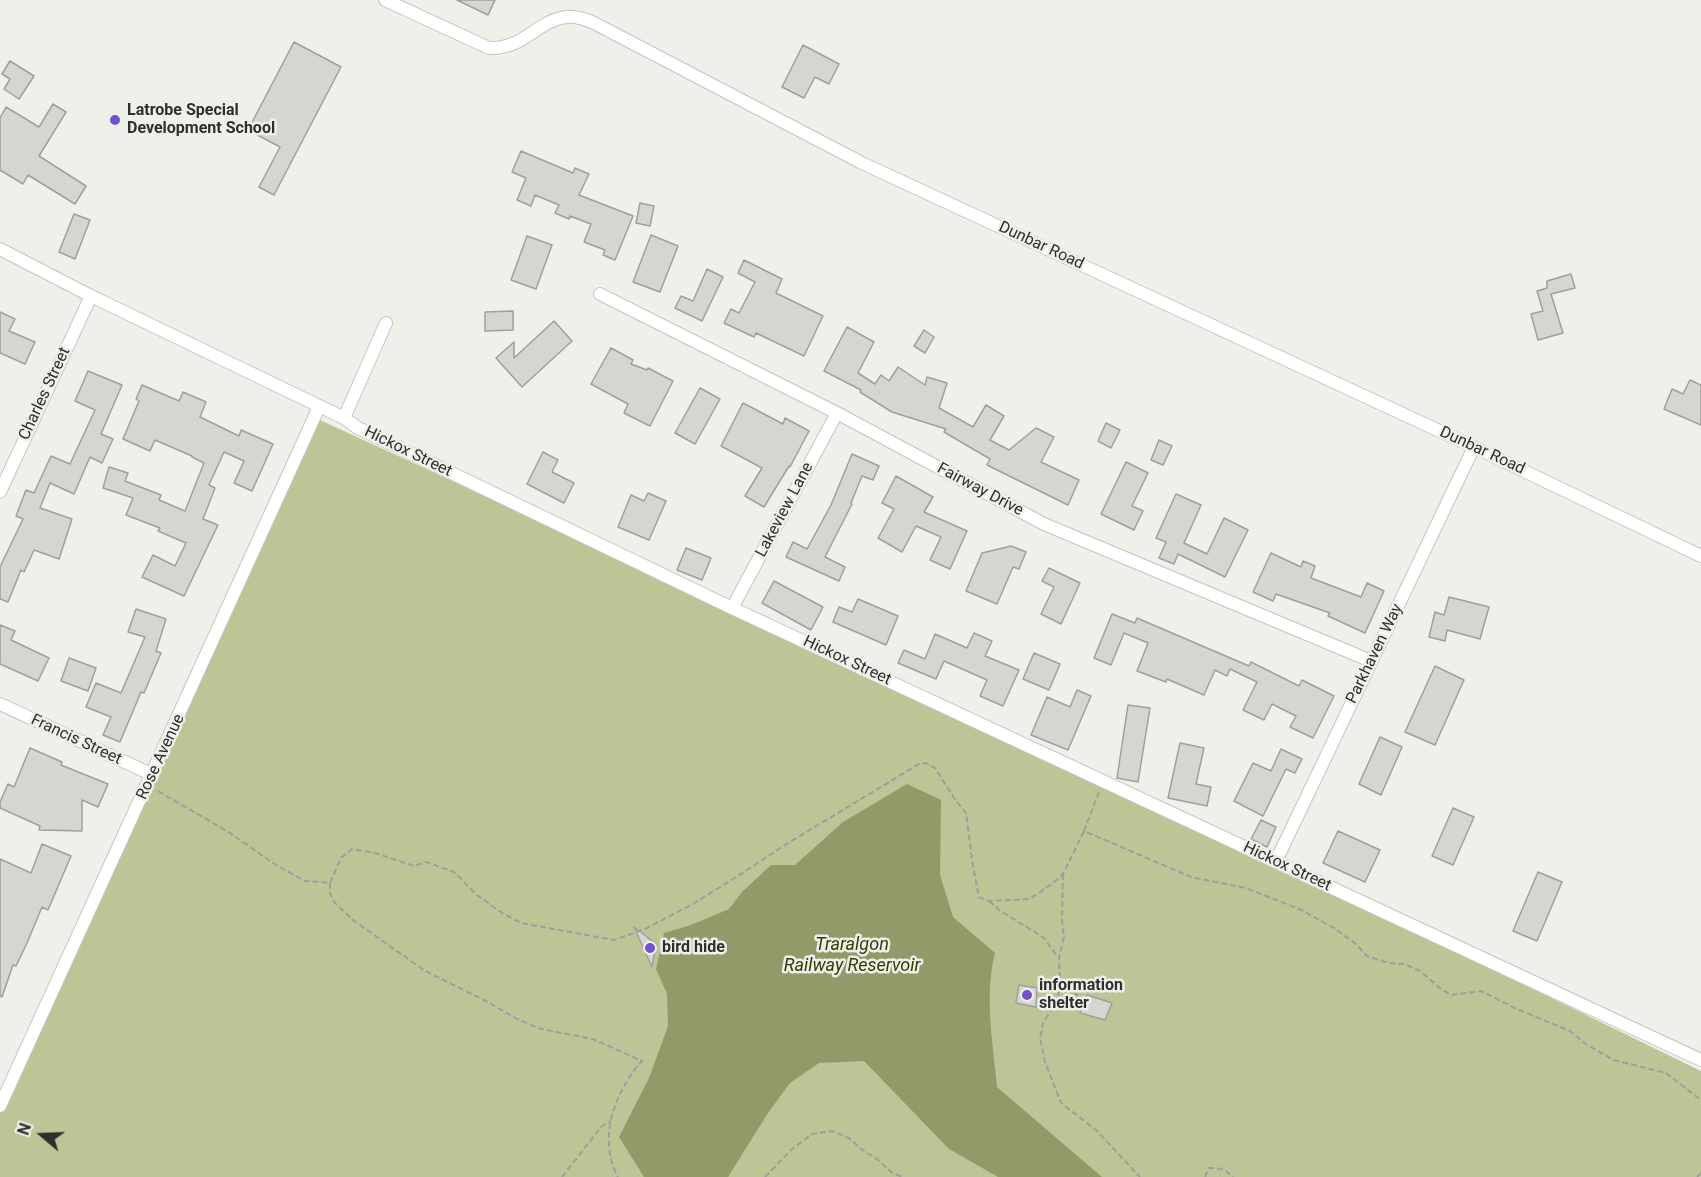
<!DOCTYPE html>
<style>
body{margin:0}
#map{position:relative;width:1701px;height:1177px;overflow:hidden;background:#eef0ea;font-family:Roboto,sans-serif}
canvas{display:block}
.north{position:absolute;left:12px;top:1105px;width:60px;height:60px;-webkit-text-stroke:4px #eef0ea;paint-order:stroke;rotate:289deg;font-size:16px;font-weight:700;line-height:24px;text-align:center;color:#2e2f2c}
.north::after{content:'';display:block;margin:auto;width:21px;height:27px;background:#2e2f2c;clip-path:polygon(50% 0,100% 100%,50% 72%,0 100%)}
</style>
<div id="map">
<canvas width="1701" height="1177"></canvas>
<div class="north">N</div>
</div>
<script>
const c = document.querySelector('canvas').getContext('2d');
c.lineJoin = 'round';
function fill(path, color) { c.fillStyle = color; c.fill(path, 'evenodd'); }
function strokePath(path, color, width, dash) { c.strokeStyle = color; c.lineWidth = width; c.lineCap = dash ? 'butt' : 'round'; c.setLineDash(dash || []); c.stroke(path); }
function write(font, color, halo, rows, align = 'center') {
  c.font = font + ' Roboto,sans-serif'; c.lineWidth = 5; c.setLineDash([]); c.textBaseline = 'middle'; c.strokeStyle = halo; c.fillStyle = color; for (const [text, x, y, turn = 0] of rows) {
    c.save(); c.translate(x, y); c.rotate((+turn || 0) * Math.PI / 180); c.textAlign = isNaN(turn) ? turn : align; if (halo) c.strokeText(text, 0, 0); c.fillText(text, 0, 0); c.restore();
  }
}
const green = new Path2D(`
 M 320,420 L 1150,802 L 1701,1071 L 1701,1177 L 0,1177 L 0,1110 Z`);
const water = new Path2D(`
 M 907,784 L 941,800 L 940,875 L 953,917 L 995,953 C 984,996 993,1043 997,1087 L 1102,1177 L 998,1177 L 949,1149 L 864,1061 L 819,1063 L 790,1083 L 768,1113 L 728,1177 L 644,1177 L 619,1137 L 649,1078 L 668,1026 L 667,994 L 656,969 L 664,933 L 691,925 L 729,909 L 742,892 L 771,865 L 795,865 L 843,822 Z`);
const building = new Path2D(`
 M 457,0 L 495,0 L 488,15 Z
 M 294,42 L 341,67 L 274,195 L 259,187 L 280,147 L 248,130 Z
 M 803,45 L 839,64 L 829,84 L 815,77 L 804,98 L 782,87 Z
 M 10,61 L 34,76 L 19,99 L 4,89 L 10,79 L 2,74 Z
 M 53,104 L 66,112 L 39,156 L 86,186 L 75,204 L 28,175 L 23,184 L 0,170 L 0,118 L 6,107 L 39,127 Z
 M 521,151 L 573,173 L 575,168 L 589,174 L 579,195 L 633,216 L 615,260 L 603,255 L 605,250 L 584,242 L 591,224 L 570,216 L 569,219 L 555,213 L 559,205 L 535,195 L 531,206 L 517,200 L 526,178 L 512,172 Z
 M 640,203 L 654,206 L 650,226 L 636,223 Z
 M 74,214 L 90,220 L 75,259 L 59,252 Z
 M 651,235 L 678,246 L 660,292 L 633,282 Z
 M 527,236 L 552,245 L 536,289 L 511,280 Z
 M 744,260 L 782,279 L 776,293 L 823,316 L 804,356 L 756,333 L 754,337 L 724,323 L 731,309 L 739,313 L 755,282 L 738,273 Z
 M 707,269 L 723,277 L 702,321 L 675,308 L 681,296 L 693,301 Z
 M 1571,274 L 1575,288 L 1551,294 L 1563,333 L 1538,340 L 1531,314 L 1543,311 L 1537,291 L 1547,288 L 1547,281 Z
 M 513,311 L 513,330 L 485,331 L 485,312 Z
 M 0,312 L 15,319 L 9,331 L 35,342 L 25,364 L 0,353 Z
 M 554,321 L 572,341 L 522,387 L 496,358 L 514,342 L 514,358 Z
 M 847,327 L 874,342 L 858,373 L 875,384 L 881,375 L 889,381 L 898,367 L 925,385 L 927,377 L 947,383 L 939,408 L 973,427 L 986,405 L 1004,416 L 990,440 L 1009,450 L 1036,428 L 1054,437 L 1041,462 L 1079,480 L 1068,505 L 987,465 L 990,459 L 944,432 L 946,429 L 892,412 L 860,392 L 861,390 L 824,371 Z
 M 924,330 L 934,337 L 925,353 L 914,346 Z
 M 611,348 L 633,360 L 631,364 L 647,370 L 648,368 L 673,381 L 650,426 L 624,413 L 628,404 L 591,384 Z
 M 88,371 L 122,385 L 101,434 L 113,439 L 102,463 L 90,457 L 74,494 L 50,483 L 40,508 L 72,519 L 59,559 L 34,550 L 24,572 L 21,570 L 8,602 L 0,599 L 0,567 L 23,519 L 16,516 L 26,490 L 34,493 L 51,456 L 70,464 L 95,410 L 75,401 Z
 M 1690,380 L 1701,385 L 1701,425 L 1664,409 L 1672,389 L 1683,394 Z
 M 142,385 L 179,401 L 183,392 L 206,402 L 200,417 L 239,436 L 241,430 L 273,444 L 252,491 L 234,483 L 244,461 L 224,452 L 209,485 L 215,488 L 203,519 L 218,525 L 184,596 L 142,577 L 153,555 L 175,566 L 186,543 L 158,531 L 160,528 L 126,515 L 133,498 L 103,488 L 109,467 L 128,473 L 125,481 L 161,495 L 159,500 L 185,511 L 204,463 L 192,457 L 192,456 L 155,440 L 150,451 L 123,439 L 139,401 L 136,399 Z
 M 700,388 L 720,399 L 695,444 L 675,433 Z
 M 743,403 L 783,424 L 785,418 L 809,431 L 790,467 L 789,466 L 764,507 L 745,496 L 762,468 L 721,446 Z
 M 1106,423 L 1120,430 L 1111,448 L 1098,441 Z
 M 1159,440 L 1172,446 L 1163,465 L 1151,460 Z
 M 543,452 L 558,460 L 552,472 L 574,483 L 564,503 L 527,484 Z
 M 852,454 L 879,466 L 873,480 L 862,476 L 851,503 L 852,504 L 825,557 L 845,567 L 839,581 L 786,557 L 793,542 L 807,549 L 831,505 Z
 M 1126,462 L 1148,473 L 1132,506 L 1143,511 L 1134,530 L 1101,514 Z
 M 896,476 L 933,497 L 924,512 L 967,531 L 950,569 L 930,560 L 941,537 L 916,526 L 902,552 L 878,538 L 894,509 L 882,503 Z
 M 648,493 L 666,501 L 649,540 L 618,527 L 631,495 L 644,501 Z
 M 1176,494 L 1201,505 L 1184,543 L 1207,554 L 1224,518 L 1248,530 L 1225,577 L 1178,554 L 1174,564 L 1159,558 L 1166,542 L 1156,538 Z
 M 1011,546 L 1026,552 L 1019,569 L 1013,567 L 997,604 L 966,591 L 982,553 Z
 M 686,548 L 711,558 L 702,580 L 677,570 Z
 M 1271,553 L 1301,567 L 1303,561 L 1315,566 L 1311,578 L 1361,597 L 1367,583 L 1384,591 L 1365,633 L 1328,616 L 1330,613 L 1276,594 L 1273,601 L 1253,592 Z
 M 1049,568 L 1080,583 L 1061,624 L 1041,614 L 1054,587 L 1042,581 Z
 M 774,581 L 823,607 L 811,630 L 762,603 Z
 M 1449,597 L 1489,607 L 1480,639 L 1447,630 L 1445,641 L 1429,637 L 1435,612 L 1444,615 Z
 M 858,599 L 898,616 L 886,645 L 833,622 L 839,607 L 852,612 Z
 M 136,609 L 166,619 L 156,651 L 161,653 L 144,693 L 141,692 L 120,742 L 103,735 L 111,717 L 86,707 L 96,683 L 121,693 L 145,637 L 128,632 Z
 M 1112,614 L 1135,623 L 1137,618 L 1249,666 L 1251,662 L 1299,686 L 1302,680 L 1334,696 L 1313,738 L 1290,727 L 1296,716 L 1272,704 L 1264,720 L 1243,710 L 1257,682 L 1230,669 L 1227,676 L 1215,670 L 1204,695 L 1167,679 L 1166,682 L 1137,671 L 1148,643 L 1124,633 L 1111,665 L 1094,658 Z
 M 0,625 L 15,631 L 11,640 L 49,658 L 38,681 L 0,664 Z
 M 974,633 L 992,641 L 985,656 L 1019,670 L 1003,706 L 980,696 L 987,680 L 944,661 L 936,679 L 898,663 L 904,650 L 925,659 L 935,634 L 967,648 Z
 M 1034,653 L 1060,664 L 1049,690 L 1023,679 Z
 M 69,658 L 96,668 L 88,691 L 61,681 Z
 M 1435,666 L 1464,680 L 1435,745 L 1405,732 Z
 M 1077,690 L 1091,696 L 1068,750 L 1031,735 L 1047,697 L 1070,707 Z
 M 1128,705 L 1150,708 L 1138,782 L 1117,778 Z
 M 1380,737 L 1402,747 L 1381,795 L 1359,784 Z
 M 1180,743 L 1204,748 L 1196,784 L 1211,787 L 1207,806 L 1168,798 Z
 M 30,748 L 62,762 L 61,765 L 108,784 L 98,807 L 82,800 L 82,831 L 39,830 L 40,826 L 0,808 L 0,802 L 8,784 L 14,787 Z
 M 1281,749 L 1302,759 L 1295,773 L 1286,769 L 1263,816 L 1234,801 L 1253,763 L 1271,771 Z
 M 1453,808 L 1474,817 L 1453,865 L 1432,856 Z
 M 1261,820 L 1276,827 L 1267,847 L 1251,839 Z
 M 1338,831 L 1380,850 L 1365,882 L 1323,863 Z
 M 42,844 L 71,856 L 48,910 L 42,907 L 27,943 L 16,966 L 13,965 L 2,997 L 0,996 L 0,859 L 31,873 Z
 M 1538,872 L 1562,882 L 1537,941 L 1513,931 Z
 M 634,927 L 656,944 L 652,967 Z
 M 1019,985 L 1037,988 L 1036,1007 L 1016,1003 Z
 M 1087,995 L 1112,1003 L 1105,1020 L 1080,1013 Z`);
const path = new Path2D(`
 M 158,791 L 230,833 L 276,865 L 305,881 L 330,883 L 341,858 L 352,849 L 375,853 L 414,866 L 426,862 L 454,872 L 477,895 L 502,913 L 521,923 L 614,940 L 645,929 L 691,905 L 735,878 L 788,843 L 919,764 L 926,763 L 935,768 L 954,798 L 966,813 L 973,866 L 979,897 L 989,901 L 1030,899 L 1053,883 L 1063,874 L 1084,831
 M 1099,792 L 1084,831 L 1191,877 L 1246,888 L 1299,909 L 1334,928 L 1356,944 L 1367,956 L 1388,963 L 1404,964 L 1420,971 L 1441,989 L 1451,995 L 1481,991 L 1517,1009 L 1570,1031 L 1587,1045 L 1614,1060 L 1666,1073 L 1701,1100
 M 1063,874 L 1062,920 L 1064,937 L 1059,958 L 1060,981 L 1058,998 L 1043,1023 L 1040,1038 L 1045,1062 L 1061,1103 L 1096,1130 L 1140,1177
 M 330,883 L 330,894 L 335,903 L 353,920 L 425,971 L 484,1000 L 517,1019 L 541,1029 L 593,1039 L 642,1061 C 615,1091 597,1139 618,1177
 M 989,901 L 999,910 L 1043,937 L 1058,957
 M 1060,981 L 1084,1001
 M 562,1177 L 602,1126 L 611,1121
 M 765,1177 L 792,1149 L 812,1134 L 832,1131 L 849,1138 L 861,1149 L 877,1159 L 891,1172 L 902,1177
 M 1205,1177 L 1209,1168 L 1224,1169 L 1233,1177
 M 1697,1177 L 1701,1173`);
const street = new Path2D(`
 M 385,0 L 489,48 C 525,49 536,21 566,17 C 576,16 585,19 594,23 L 862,163 L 1474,447 L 1701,556
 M 0,249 L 91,296 L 344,418 L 358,428 L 732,608 L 1701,1060
 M 600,294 L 837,413 L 1044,524 L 1371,661
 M 344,418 L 386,323
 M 0,492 L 91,296
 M 732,608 L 837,413
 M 0,704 L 153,775
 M 1276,861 L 1474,447
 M 0,1106 L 319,407`);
const markers = [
 [115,120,6,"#7353cd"],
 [650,948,6,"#7353cd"],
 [1027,995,6,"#7353cd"]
];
const poiNames = [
 ["Latrobe Special",127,111],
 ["Development School",127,129],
 ["bird hide",662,948],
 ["information",1039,986],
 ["shelter",1039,1004]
];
const streetNames = [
 ["Dunbar Road",1041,246,25],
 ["Charles Street",45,394,-65],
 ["Dunbar Road",1482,451,25],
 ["Hickox Street",408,452,26],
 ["Fairway Drive",980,490,28],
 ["Lakeview Lane",785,510,-62],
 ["Parkhaven Way",1375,654,-64],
 ["Hickox Street",847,661,25],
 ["Francis Street",76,740,25],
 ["Rose Avenue",161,757,-65],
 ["Hickox Street",1287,867,25]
];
const waterNames = [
 ["Traralgon",852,945],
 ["Railway Reservoir",852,966]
];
fill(green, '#bdc597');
fill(water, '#929a6a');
fill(building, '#d5d6d1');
strokePath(building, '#9fa09b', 1.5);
strokePath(street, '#c4c5c0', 14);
strokePath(path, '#9e9f9b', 2, [6, 3]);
strokePath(street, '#fff', 12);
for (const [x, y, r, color] of markers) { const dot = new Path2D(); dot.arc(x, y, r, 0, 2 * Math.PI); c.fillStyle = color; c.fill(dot); strokePath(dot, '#eef0ea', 2); }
write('bold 16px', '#2e2f2c', '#eef0ea', poiNames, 'left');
write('16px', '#2e2f2c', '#eef0ea', streetNames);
write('italic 18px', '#353b00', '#eef0ea', waterNames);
</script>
